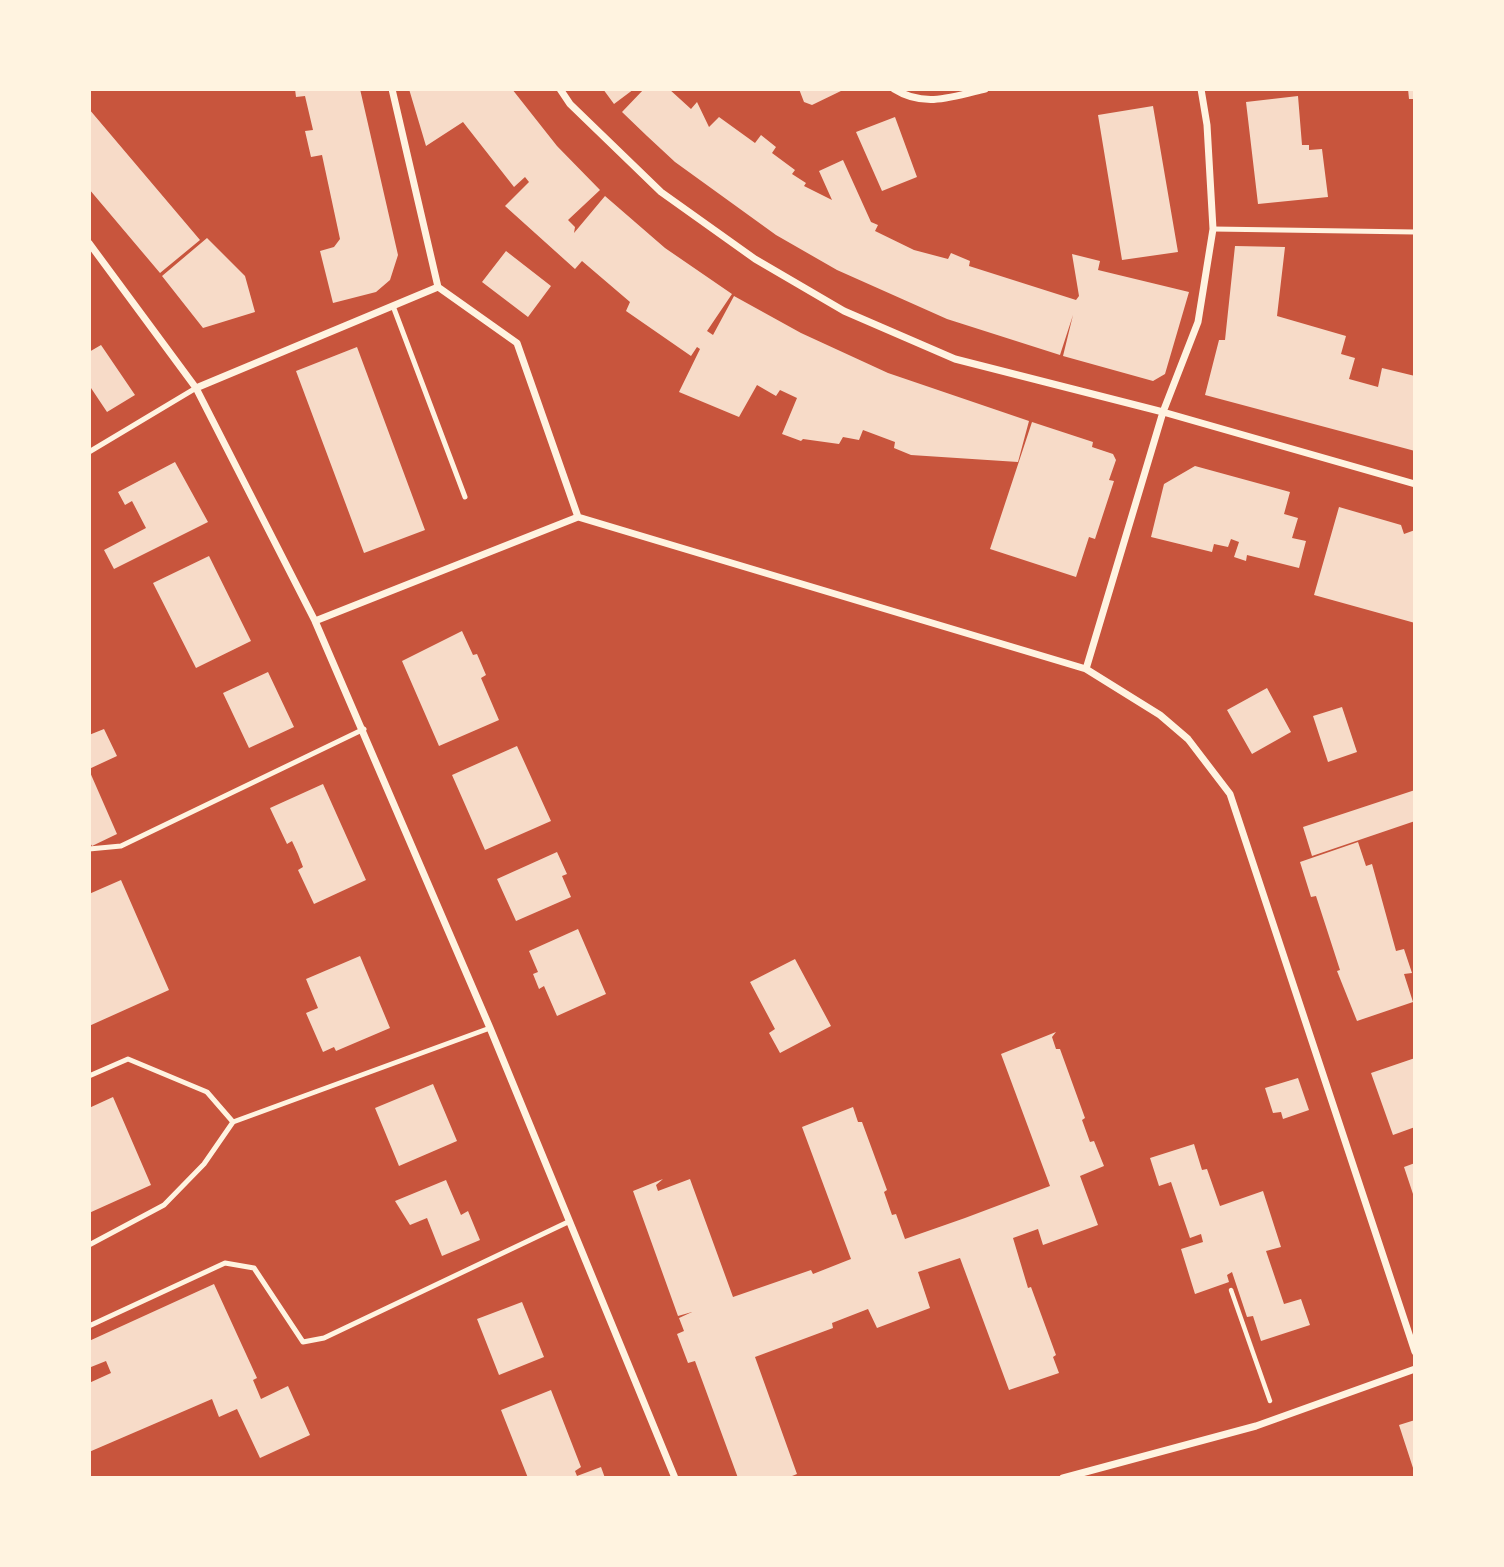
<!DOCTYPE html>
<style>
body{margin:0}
#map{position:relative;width:1504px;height:1567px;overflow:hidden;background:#c8553d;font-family:"DejaVu Sans",sans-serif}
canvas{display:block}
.frame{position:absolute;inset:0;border:91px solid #fff3e0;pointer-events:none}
</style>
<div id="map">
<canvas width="1504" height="1567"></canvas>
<div class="frame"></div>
</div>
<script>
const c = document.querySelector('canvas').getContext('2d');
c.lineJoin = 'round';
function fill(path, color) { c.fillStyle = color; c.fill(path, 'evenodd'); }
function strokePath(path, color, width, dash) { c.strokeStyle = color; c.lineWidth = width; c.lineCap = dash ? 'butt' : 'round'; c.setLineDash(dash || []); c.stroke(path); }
const building = new Path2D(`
 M 295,89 L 360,89 L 398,255 L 390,280 L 376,292 L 333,303 L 320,251 L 334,247 L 340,239 L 322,155 L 311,157 L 305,131 L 313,130 L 305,96 L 296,97 Z
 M 409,89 L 512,89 L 557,146 L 600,190 L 568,220 L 575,227 L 574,233 L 605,196 L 665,248 L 732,294 L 707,331 L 713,335 L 734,296 L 801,333 L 888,373 L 1029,421 L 1018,462 L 911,455 L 894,448 L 895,442 L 863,430 L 859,440 L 843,437 L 839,444 L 803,439 L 801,441 L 782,434 L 797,398 L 780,390 L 776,396 L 757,385 L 739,417 L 679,392 L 700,349 L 697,347 L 691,356 L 626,311 L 630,302 L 582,261 L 575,269 L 505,206 L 529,182 L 525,177 L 514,187 L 463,122 L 426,146 Z
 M 603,89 L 634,89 L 614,104 Z
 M 644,89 L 669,89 L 691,109 L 697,102 L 709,127 L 719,117 L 755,143 L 761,135 L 776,147 L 772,153 L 795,170 L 792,174 L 806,183 L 804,186 L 832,200 L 819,171 L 843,160 L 871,222 L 878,225 L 875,231 L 914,250 L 948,259 L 951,253 L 970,261 L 969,266 L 1076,300 L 1079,296 L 1072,254 L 1100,261 L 1098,270 L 1189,292 L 1165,374 L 1153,381 L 1063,356 L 1073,315 L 1060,355 L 947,319 L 837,270 L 776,235 L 675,162 L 647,136 L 622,112 Z
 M 799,89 L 843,89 L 843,90 L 812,105 L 804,102 Z
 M 1408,89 L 1415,89 L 1415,99 L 1409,99 Z
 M 1298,96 L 1302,145 L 1309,145 L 1309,150 L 1322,149 L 1328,197 L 1258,204 L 1246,102 Z
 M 1153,106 L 1178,252 L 1122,260 L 1098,115 Z
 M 89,109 L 200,240 L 160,273 L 89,189 Z
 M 895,117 L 917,177 L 882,191 L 856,132 Z
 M 207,238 L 245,276 L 255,312 L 203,328 L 162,276 Z
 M 1235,246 L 1285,247 L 1277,316 L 1346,336 L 1341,354 L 1355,358 L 1349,379 L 1378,387 L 1382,368 L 1415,376 L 1415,451 L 1205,395 L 1219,340 L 1225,340 Z
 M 506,251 L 551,286 L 528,317 L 482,282 Z
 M 101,345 L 135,395 L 107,412 L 89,385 L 89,352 Z
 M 357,347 L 425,530 L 364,553 L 296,371 Z
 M 1032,422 L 1093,442 L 1092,447 L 1113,454 L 1116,460 L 1109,480 L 1114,481 L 1095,539 L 1089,537 L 1076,577 L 990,549 Z
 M 175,462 L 208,522 L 114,569 L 104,550 L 146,528 L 132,501 L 125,505 L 118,492 Z
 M 1195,466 L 1290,492 L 1284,514 L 1298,518 L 1292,538 L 1306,541 L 1299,568 L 1247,555 L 1246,561 L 1234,557 L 1239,542 L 1231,539 L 1228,547 L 1214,544 L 1212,552 L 1151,537 L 1164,484 Z
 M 1339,507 L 1401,525 L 1404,534 L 1415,530 L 1415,623 L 1314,595 Z
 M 209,556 L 251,641 L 196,668 L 153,583 Z
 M 462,631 L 473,655 L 477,654 L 486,675 L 481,678 L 499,720 L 439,746 L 402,661 Z
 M 268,672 L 294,727 L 249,748 L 223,693 Z
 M 1267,688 L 1291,732 L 1252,754 L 1227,710 Z
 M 1342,707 L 1357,752 L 1328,762 L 1313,716 Z
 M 104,729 L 117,756 L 89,769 L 89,735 Z
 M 517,746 L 551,821 L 485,850 L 452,775 Z
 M 89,770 L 117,834 L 92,846 L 89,841 Z
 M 323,784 L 366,880 L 314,904 L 298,870 L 303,867 L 298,854 L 292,841 L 287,844 L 270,808 Z
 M 1415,790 L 1415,821 L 1312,856 L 1303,827 Z
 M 1358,842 L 1366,866 L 1372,864 L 1396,951 L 1404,949 L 1412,973 L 1404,974 L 1413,1002 L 1357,1021 L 1337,971 L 1340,970 L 1316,896 L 1311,897 L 1300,862 Z
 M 557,852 L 567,874 L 562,876 L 571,897 L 516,921 L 497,879 Z
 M 121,880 L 169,990 L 89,1026 L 89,894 Z
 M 578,929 L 606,994 L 557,1016 L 544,986 L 539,989 L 533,974 L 538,972 L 529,951 Z
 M 360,956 L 390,1028 L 336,1051 L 334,1047 L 323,1052 L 306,1013 L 318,1008 L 306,979 Z
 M 795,959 L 831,1026 L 780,1053 L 769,1033 L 775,1029 L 750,982 Z
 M 1056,1032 L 1052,1037 L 1056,1049 L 1060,1049 L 1085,1118 L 1082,1120 L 1090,1142 L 1094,1141 L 1104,1166 L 1080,1176 L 1098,1225 L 1043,1245 L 1038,1229 L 1013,1238 L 1028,1288 L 1031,1287 L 1056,1355 L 1053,1357 L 1059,1373 L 1009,1390 L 960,1258 L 918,1272 L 930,1308 L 877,1328 L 868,1309 L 832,1323 L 833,1328 L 755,1357 L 797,1474 L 787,1478 L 738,1478 L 695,1361 L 688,1363 L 677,1334 L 684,1331 L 679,1318 L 692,1312 L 678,1316 L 633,1191 L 663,1179 L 656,1185 L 658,1191 L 690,1179 L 733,1297 L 811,1270 L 813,1274 L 851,1259 L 802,1127 L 853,1107 L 858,1122 L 862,1122 L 887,1190 L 884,1192 L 892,1215 L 896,1214 L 905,1239 L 965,1218 L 1050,1186 L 1001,1054 Z
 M 1415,1058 L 1415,1127 L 1393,1135 L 1371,1073 Z
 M 1298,1078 L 1309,1110 L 1283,1119 L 1281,1112 L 1273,1113 L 1265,1088 Z
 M 433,1084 L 457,1141 L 399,1166 L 375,1108 Z
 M 113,1097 L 151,1185 L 89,1213 L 89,1108 Z
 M 1194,1144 L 1202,1170 L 1207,1169 L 1220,1206 L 1263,1191 L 1281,1247 L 1266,1251 L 1284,1304 L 1301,1299 L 1310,1325 L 1261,1341 L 1253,1316 L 1247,1317 L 1232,1272 L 1227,1275 L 1229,1282 L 1195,1294 L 1181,1249 L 1203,1242 L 1201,1234 L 1190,1238 L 1171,1182 L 1159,1186 L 1150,1158 Z
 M 1415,1163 L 1415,1197 L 1414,1197 L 1404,1167 Z
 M 446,1180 L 461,1215 L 468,1211 L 480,1240 L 442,1256 L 427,1218 L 410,1225 L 395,1201 Z
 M 214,1284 L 257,1378 L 253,1380 L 261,1399 L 288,1386 L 310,1435 L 260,1458 L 237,1409 L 219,1417 L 212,1399 L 89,1452 L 89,1383 L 111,1373 L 106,1361 L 91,1367 L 89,1341 Z
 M 522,1302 L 544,1357 L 499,1375 L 477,1319 Z
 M 551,1390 L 581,1467 L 575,1471 L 577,1476 L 601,1467 L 605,1478 L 528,1478 L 501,1410 Z
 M 1415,1420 L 1415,1471 L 1414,1471 L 1399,1425 Z`);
const path = new Path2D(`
 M 1231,1290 L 1270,1401`);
const service = new Path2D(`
 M 1213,229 L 1415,232
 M 393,306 L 465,497
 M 89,452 L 196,388
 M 89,849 L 121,846 L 364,729
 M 89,1076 L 128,1059 L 207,1092 L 233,1122
 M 89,1245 L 164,1205 L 204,1164 L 233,1122 L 490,1028
 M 89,1326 L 225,1263 L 254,1268 L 303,1342 L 324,1338 L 568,1222`);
const minor = new Path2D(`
 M 392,89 L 438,287 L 517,343 L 578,517
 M 560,89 L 570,104 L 661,192 L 755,259 L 844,311 L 955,359 L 1163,412 L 1415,484
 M 894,89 C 924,108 953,97 985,89
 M 89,243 L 196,388 L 315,621 L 490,1028 L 675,1478
 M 196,388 L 438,287
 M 315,621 L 578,517 L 1086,669 L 1160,715 L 1188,739 L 1230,794 L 1415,1352
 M 1086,669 L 1163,412 L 1198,322 L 1213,229 L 1207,125 L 1201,89
 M 1063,1478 L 1256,1426 L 1415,1369`);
fill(building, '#f7dbc8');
strokePath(path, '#fff3e0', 4.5);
strokePath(service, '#fff3e0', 5);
strokePath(minor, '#fff3e0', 7);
</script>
